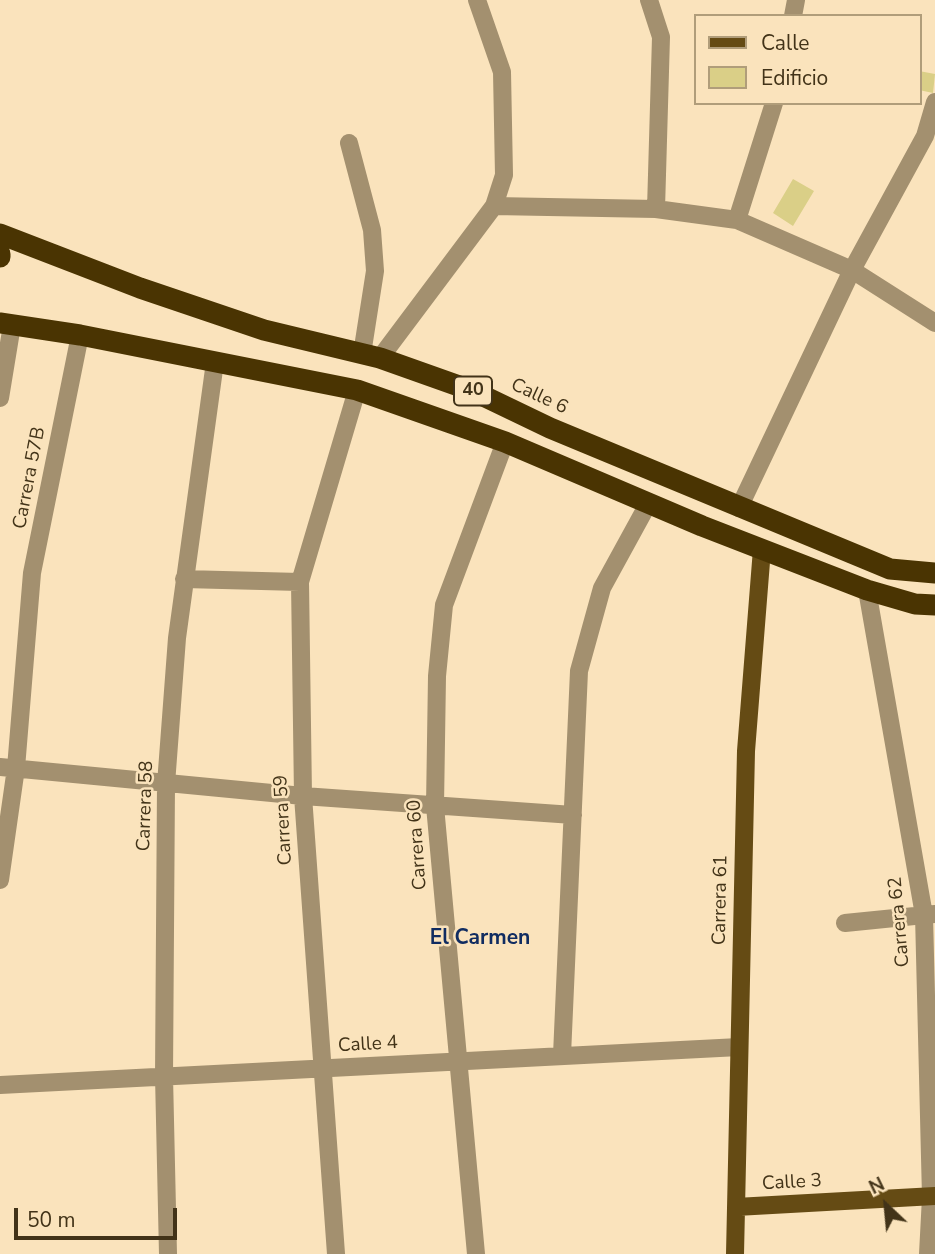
<!DOCTYPE html>
<style>
body{margin:0}
#map{position:relative;width:935px;height:1254px;overflow:hidden;background:#fae3bc;font-family:"Nunito Sans",sans-serif}
canvas{display:block}
.legend{position:absolute;left:694px;top:14px;width:228px;height:91px;box-sizing:border-box;background:#fae3bc;border:2px solid #b09d7a;margin:0;padding:9px 12px;list-style:none;font-size:21px;color:#423318}
.legend li{display:flex;align-items:center;gap:14px;height:35px}
.legend b{width:35px;border:2px solid #b09d7a}
.north{position:absolute;left:851px;top:1170px;width:70px;height:70px;-webkit-text-stroke:5px #fae3bc;paint-order:stroke;rotate:334deg;font-size:19px;font-weight:700;line-height:28px;text-align:center;color:#423318}
.north::after{content:'';display:block;margin:auto;width:24px;height:32px;background:#423318;clip-path:polygon(50% 0,100% 100%,50% 72%,0 100%)}
.scale{position:absolute;left:14px;top:1208px;width:163px;height:32px;box-sizing:border-box;border:4px solid #423318;border-top:0;padding-left:9px;font-size:21px;line-height:24px;white-space:nowrap;color:#423318;-webkit-text-stroke:5px #fae3bc;paint-order:stroke}
</style>
<div id="map">
<canvas width="935" height="1254"></canvas>
<ul class="legend">
<li><b style="height:9px;background:#654b14"></b>Calle</li>
<li><b style="height:19px;background:#dacf87"></b>Edificio</li>
</ul>
<div class="north">N</div>
<div class="scale">50 m</div>
</div>
<script>
const c = document.querySelector('canvas').getContext('2d');
c.lineJoin = 'round';
function fill(path, color) { c.fillStyle = color; c.fill(path, 'evenodd'); }
function strokePath(path, color, width, dash) { c.strokeStyle = color; c.lineWidth = width; c.lineCap = dash ? 'butt' : 'round'; c.setLineDash(dash || []); c.stroke(path); }
function write(font, color, halo, rows, align = 'center') {
  c.font = font + ' "Nunito Sans",sans-serif'; c.lineWidth = 5; c.setLineDash([]); c.textBaseline = 'middle'; c.strokeStyle = halo; c.fillStyle = color; for (const [text, x, y, turn = 0] of rows) {
    c.save(); c.translate(x, y); c.rotate((+turn || 0) * Math.PI / 180); c.textAlign = isNaN(turn) ? turn : align; if (halo) c.strokeText(text, 0, 0); c.fillText(text, 0, 0); c.restore();
  }
}
const building = new Path2D(`
 M 919,71 L 935,74 L 933,93 L 919,90 Z
 M 793,179 L 814,191 L 793,226 L 773,213 Z`);
const minor = new Path2D(`
 M 649,0 L 661,37 L 656,209
 M 793,16 L 796,0
 M 349,143 L 372,230 L 375,271 L 362,354
 M 494,206 L 656,209 L 737,220 L 852,270 L 935,323
 M 737,220 L 774,103
 M 380,358 L 494,206 L 504,175 L 502,72 L 477,0
 M 0,398 L 12,325
 M 739,508 L 852,270 L 925,136 L 935,102
 M 184,579 L 300,582
 M 867,590 L 924,915 L 931,1197 L 928,1254
 M 0,767 L 303,796 L 573,815
 M 0,880 L 16,768 L 32,573 L 80,335
 M 845,923 L 935,914
 M 562,1055 L 579,671 L 602,588 L 648,504
 M 0,1085 L 739,1047
 M 168,1254 L 164,1076 L 166,784 L 177,638 L 215,362
 M 336,1254 L 303,796 L 300,582 L 357,390
 M 476,1254 L 435,806 L 437,676 L 444,605 L 505,442`);
const major = new Path2D(`
 M 736,1207 L 935,1196
 M 735,1254 L 746,751 L 762,549`);
const highway = new Path2D(`
 M 0,234 L 140,288 L 264,330 L 380,358 L 473,391 L 550,428 L 890,569 L 935,573
 M 0,254 L 0,257
 M 0,323 L 80,335 L 357,390 L 505,442 L 702,526 L 867,590 L 915,604 L 935,605`);
const shields = [
 [473,391,38]
];
const shieldNames = [
 ["40",473,391]
];
const streetNames = [
 ["Calle 6",539,397,25],
 ["Carrera 57B",30,478,-79],
 ["Carrera 58",146,806,-88],
 ["Carrera 59",284,820,-93],
 ["Carrera 60",418,845,-94],
 ["Carrera 61",721,900,-89],
 ["Carrera 62",900,922,-95],
 ["Calle 4",368,1045,-3],
 ["Calle 3",792,1183,-3]
];
const neighbourhoodNames = [
 ["El Carmen",480,939]
];
fill(building, '#dacf87');
strokePath(minor, '#a3906f', 18);
strokePath(major, '#654b14', 18);
strokePath(highway, '#4a3402', 21);
for (const [x, y, w] of shields) { const box = new Path2D(); box.roundRect(x - w / 2, y - 14.5, w, 29, 5); c.fillStyle = '#fae3bc'; c.fill(box); strokePath(box, '#423318', 2); }
write('bold 18px', '#423318', null, shieldNames);
write('19px', '#423318', '#fae3bc', streetNames);
write('bold 21px', '#102c61', '#fae3bc', neighbourhoodNames);
</script>
